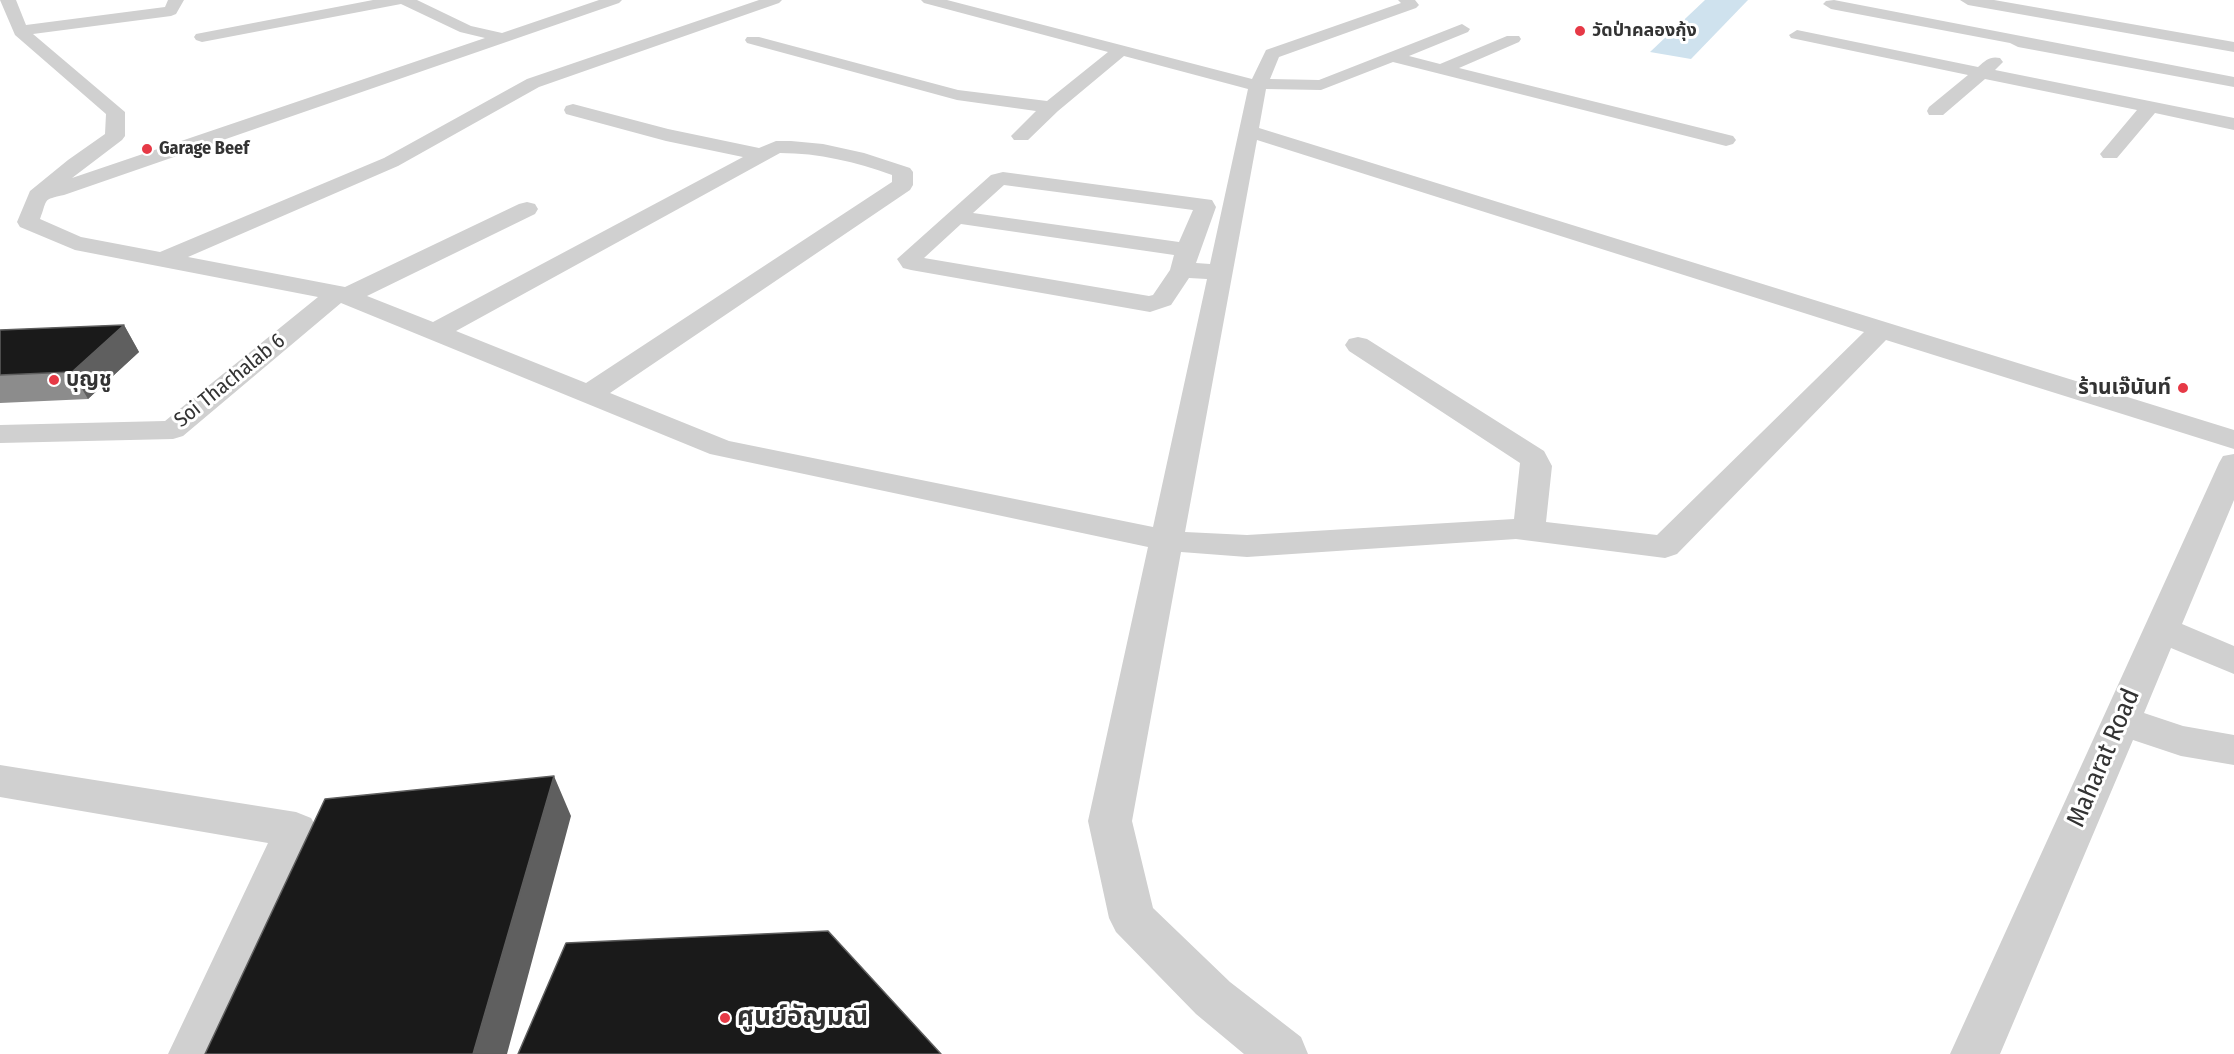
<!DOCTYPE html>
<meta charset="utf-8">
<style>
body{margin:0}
canvas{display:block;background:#fff}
</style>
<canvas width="2234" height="1054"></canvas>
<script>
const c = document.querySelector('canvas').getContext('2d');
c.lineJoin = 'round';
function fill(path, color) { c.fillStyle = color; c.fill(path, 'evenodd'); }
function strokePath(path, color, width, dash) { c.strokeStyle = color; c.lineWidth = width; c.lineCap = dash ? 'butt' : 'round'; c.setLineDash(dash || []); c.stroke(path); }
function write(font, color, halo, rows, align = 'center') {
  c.font = font + ' "Fira Sans Condensed","Noto Sans Thai",sans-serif'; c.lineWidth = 6; c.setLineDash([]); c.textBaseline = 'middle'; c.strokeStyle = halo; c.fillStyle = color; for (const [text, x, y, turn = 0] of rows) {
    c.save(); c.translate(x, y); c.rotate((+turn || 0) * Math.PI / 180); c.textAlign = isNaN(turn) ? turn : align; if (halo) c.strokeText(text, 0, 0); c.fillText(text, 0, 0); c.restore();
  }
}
const water = new Path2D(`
 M 1705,0 L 1748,0 L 1691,59 L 1650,52 Z`);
const minor = new Path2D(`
 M 0,0 L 16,0 L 26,25 L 165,7 L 168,0 L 184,0 L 176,14 L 171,16 L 33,34 L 125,112 L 125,136 L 122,140 L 72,178 L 485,38 L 460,32 L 401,4 L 202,42 L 196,40 L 194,37 L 196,34 L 373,0 L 417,0 L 471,26 L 502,33 L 599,0 L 622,0 L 619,3 L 64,195 C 42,200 48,198 40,219 L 81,237 L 160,252 L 384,158 L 527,79 L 759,0 L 782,0 L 779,3 L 539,87 L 398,166 L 188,257 L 345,287 L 519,204 L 527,202 L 535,204 L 538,209 L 535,214 L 367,296 L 433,322 L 743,157 L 666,141 L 566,114 L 564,110 L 566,106 L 573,104 L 668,129 L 759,148 L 776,141 L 791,141 L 823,144 L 864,153 L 910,168 L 913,172 L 913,185 L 910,190 L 610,393 L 729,441 L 1153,527 L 1207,279 L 1189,278 L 1171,305 L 1150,312 L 911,270 L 903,268 L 897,259 L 991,175 L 1003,172 L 1212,200 L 1216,207 L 1196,263 L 1210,264 L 1248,89 L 1124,56 L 1058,111 L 1028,140 L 1014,140 L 1011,136 L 1036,111 L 957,100 L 747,43 L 745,40 L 747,37 L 759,37 L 958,90 L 1047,101 L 1108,52 L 924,3 L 921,0 L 947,0 L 1252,79 L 1266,50 L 1401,3 L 1398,0 L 1415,0 L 1419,5 L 1416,8 L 1279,57 L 1270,79 L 1319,80 L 1462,24 L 1470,29 L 1468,32 L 1409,56 L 1440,64 L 1507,36 L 1519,36 L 1521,39 L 1519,42 L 1459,68 L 1733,136 L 1736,140 L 1733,144 L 1726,146 L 1393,62 L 1321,90 L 1266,89 L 1259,128 L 2234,430 L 2234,449 L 1886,340 L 1677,554 L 1665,558 L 1516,539 L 1247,557 L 1181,552 L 1132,821 L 1153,908 L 1230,982 L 1301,1037 L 1308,1054 L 1244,1054 L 1196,1014 L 1116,932 L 1109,918 L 1088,821 L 1148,547 L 710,454 L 341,303 L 183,436 L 173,439 L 0,443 L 0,425 L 165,421 L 318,297 L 75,250 L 20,227 L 17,222 L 30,191 L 68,160 L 105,134 L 106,114 L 15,35 ZM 1257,140 L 1864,332 L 1657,535 L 1546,522 L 1552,466 L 1544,451 L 1367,339 L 1358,337 L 1349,339 L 1345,345 L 1349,351 L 1520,463 L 1514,519 L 1247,535 L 1185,532 ZM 780,153 C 819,153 856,162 892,175 L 892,182 L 586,383 L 456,331 ZM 1004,185 L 1193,210 L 1179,242 L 973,213 ZM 961,224 L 1174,255 L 1170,270 L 1153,295 L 1149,296 L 924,258 Z
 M 1834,0 L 2234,77 L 2234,87 L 2018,47 L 2010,43 L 1831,9 L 1823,4 L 1826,1 Z
 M 1960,0 L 1994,0 L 2234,42 L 2234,52 L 1968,5 Z
 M 1797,30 L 1978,67 C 1986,60 1990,56 2000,58 L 2003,62 L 1995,70 L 2234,118 L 2234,130 L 2155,113 L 2117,158 L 2103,158 L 2100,154 L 2137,110 L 1985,79 L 1943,115 L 1929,115 L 1927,111 L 1929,107 L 1968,75 L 1791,38 L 1789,35 Z
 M 2234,454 L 2234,500 L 2182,624 L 2234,646 L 2234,674 L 2171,648 L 2144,713 L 2183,726 L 2234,735 L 2234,765 L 2181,756 L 2133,740 L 2000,1054 L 1950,1054 L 2219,463 L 2223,456 Z
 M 0,765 L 296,812 L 311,818 L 318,830 L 219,1054 L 168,1054 L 268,843 L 0,797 Z`);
const wall = new Path2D(`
 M 124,325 L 139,352 L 88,399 L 0,403 L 0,330 Z`);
const shadedWall = new Path2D(`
 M 124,325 L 139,352 L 88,399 L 72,372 Z
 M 554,776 L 571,816 L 507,1054 L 473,1054 Z`);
const building = new Path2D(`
 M 124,325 L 72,372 L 0,375 L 0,330 Z
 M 554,776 L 473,1054 L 205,1054 L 325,799 Z
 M 828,931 L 941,1054 L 518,1054 L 566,943 Z`);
const markers = [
 [1580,31,6,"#e63946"],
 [147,149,6,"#e63946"],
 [54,380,6,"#e63946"],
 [2183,388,6,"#e63946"],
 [725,1018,6,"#e63946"]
];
const farPoinames = [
 ["วัดป่าคลองกุ้ง",1592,31],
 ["Garage Beef",159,149]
];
const poiNames = [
 ["บุญชู",66,380],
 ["ร้านเจ๊นันท์",2171,388,"right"]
];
const streetNames = [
 ["Soi Thachalab 6",230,381,-39]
];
const nearStreetnames = [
 ["Maharat Road",2104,758,-67]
];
const nearPoinames = [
 ["ศูนย์อัญมณี",737,1018]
];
fill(water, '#cfe2ee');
fill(minor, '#d0d0d0');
fill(wall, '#8c8c8c');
fill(shadedWall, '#5f5f5f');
fill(building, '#1a1a1a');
strokePath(building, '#5f5f5f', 1.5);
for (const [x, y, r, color] of markers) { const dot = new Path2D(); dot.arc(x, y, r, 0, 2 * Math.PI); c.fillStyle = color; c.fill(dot); strokePath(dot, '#fff', 2); }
write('bold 18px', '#333', '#fff', farPoinames, 'left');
write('bold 21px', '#333', '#fff', poiNames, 'left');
write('21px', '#333', '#fff', streetNames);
write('26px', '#333', '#fff', nearStreetnames);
write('bold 26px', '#333', '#fff', nearPoinames, 'left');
</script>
